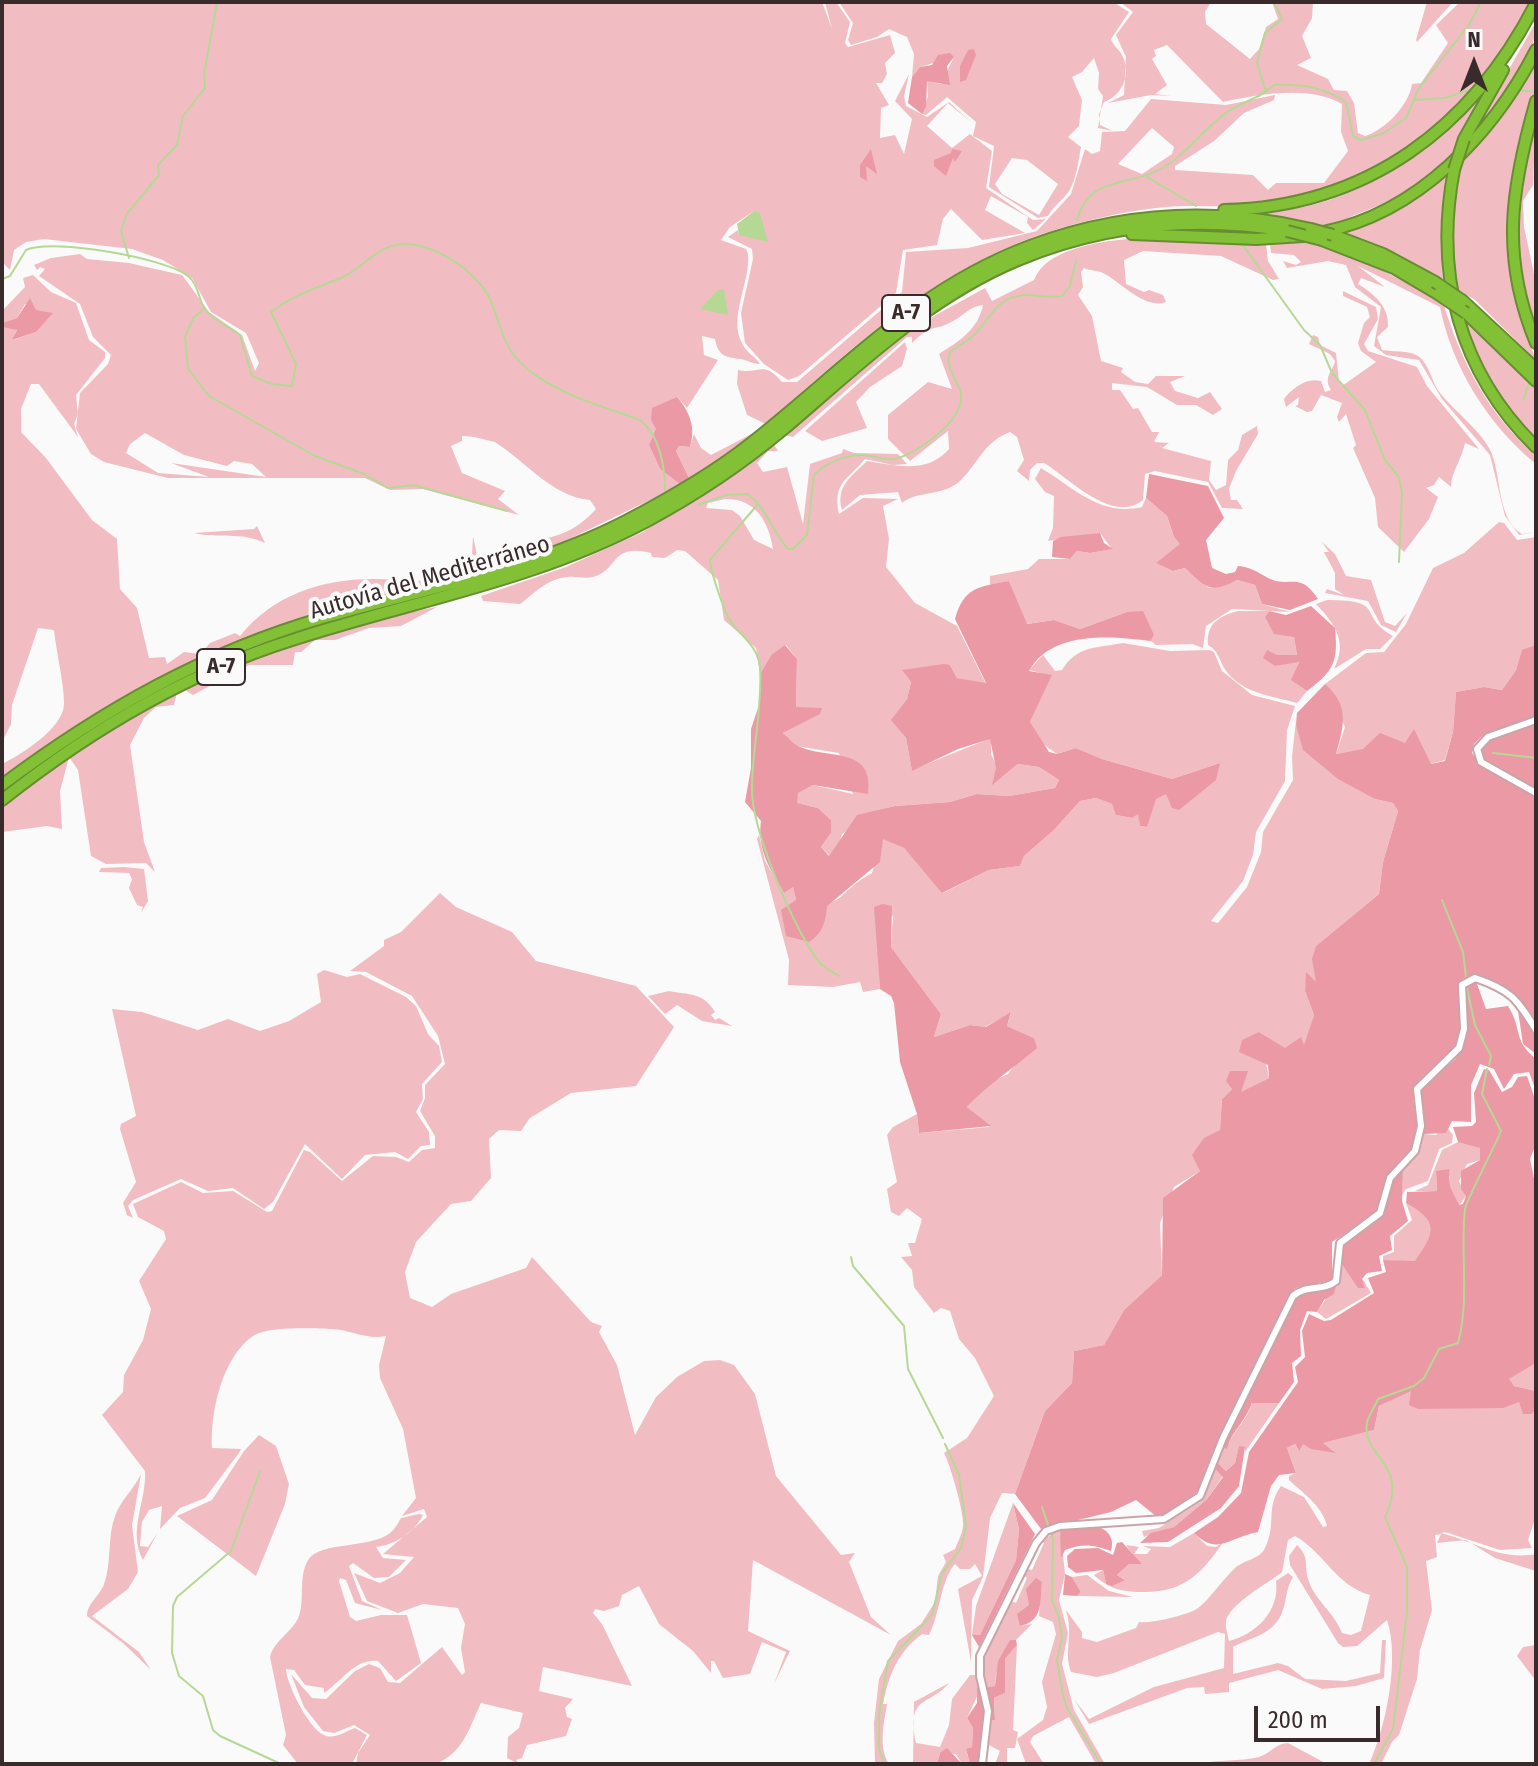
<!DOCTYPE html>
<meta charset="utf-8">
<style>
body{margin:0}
#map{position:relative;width:1538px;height:1766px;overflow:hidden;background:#fafafa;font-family:"Fira Sans Condensed",sans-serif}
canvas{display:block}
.frame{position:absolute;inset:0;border:4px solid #392b2c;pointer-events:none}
.north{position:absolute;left:1434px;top:24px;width:80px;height:80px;-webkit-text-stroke:6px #fafafa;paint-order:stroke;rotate:0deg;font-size:22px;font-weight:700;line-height:32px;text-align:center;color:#392b2c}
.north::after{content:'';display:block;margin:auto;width:28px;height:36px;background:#392b2c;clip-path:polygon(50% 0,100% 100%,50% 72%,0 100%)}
.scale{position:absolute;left:1254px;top:1706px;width:126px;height:36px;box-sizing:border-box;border:4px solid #392b2c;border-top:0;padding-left:10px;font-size:24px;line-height:28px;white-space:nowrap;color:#392b2c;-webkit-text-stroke:6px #fafafa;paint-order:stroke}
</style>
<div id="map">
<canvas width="1538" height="1766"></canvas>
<div class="frame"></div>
<div class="north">N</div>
<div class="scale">200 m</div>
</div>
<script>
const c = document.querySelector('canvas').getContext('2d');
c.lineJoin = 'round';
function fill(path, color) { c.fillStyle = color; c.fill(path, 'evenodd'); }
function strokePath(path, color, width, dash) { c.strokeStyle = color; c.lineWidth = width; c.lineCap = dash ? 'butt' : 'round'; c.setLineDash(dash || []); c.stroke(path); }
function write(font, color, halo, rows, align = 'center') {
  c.font = font + ' "Fira Sans Condensed",sans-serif'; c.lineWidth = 8; c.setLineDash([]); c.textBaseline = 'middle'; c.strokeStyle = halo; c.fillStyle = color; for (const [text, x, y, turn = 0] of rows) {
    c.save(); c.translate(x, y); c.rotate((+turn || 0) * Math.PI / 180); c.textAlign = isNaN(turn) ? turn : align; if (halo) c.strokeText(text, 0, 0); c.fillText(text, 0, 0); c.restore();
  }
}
const green = new Path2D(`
 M 2,2 L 822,2 L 832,29 L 825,2 L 836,2 L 850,22 L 845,43 L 848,47 L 890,35 L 895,53 L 885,63 L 887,74 L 882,83 L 876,83 L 889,105 L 881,108 L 880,138 L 895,135 L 904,154 L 912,119 L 895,101 L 909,74 L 904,96 L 906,106 L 927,117 L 949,102 L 972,123 L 948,103 L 927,126 L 952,148 L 970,134 L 992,151 L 986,188 L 1033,220 L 1046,219 L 1033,230 L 1027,223 L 1028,217 L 991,196 L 985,210 L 1025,233 L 982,240 L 951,209 L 943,219 L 937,245 L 903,250 L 896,293 L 799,376 L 788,380 L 764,364 L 745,343 L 741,313 L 753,259 L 752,249 L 728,237 L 738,230 L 739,235 L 754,211 L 730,227 L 721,240 L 746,249 L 748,254 C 751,282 727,318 743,345 C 747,353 756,357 760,364 C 752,364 748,360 740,359 C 725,357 718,356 715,339 L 702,336 L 704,355 L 718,360 L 687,408 L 677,397 L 649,445 L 660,469 L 681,485 L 559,544 L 467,575 L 462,567 L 472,555 L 473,536 L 478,560 C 487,557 485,553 493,551 C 534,536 564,545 596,509 L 590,500 C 553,497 526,462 495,442 C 485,440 475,436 462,436 L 462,441 L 451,446 L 462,473 L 505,491 L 498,499 L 519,515 L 423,489 L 390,490 L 365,478 L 168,478 L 104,462 L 91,454 L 76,429 L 80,393 L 108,364 L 111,355 L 93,337 L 80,304 L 39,276 L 45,269 L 40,267 L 37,270 L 34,265 L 51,258 L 80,254 L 87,259 L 129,263 L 182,275 L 209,312 L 242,335 L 255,371 L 259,363 L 246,333 L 211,312 L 192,278 L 163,260 L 132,249 L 44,239 L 26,242 L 14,250 L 10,270 L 2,262 ZM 145,433 L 184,455 L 227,466 L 234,461 L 252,464 L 266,477 L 171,463 L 209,477 L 158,473 L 126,453 L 130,444 Z
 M 839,2 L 1113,2 L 1129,12 L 1111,39 C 1113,46 1119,49 1122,55 C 1132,74 1122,96 1104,102 L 1099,114 L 1100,125 L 1113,131 L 1098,128 L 1103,96 L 1098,89 L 1099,73 L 1094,58 L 1082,72 L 1072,77 L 1082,100 L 1079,126 L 1068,137 L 1081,147 C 1078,162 1077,178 1069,191 C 1063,200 1054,205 1048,216 L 1038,218 L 989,187 L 994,146 L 973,136 L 976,122 L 947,97 L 926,115 L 922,114 L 928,96 L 927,80 L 941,84 L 954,57 L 920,67 L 912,77 L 914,54 L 907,37 L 889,29 L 877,37 L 851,45 L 848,40 L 853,23 ZM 1012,158 L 1027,160 L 1058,184 L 1039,215 L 1002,194 L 995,184 Z
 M 1120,2 L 1211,2 L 1205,12 L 1206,24 L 1250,59 L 1259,49 L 1266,27 L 1278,19 L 1272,2 L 1313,2 L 1312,18 L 1302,36 L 1311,58 L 1297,65 L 1328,79 L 1334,90 L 1347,91 L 1354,103 L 1358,133 L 1365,136 C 1385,130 1409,105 1412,84 L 1421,83 L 1448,43 L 1436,25 L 1460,2 L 1531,2 C 1473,110 1387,186 1263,204 C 1231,209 1198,204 1166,207 C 1124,211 1082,221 1042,234 C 932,272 851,349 766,424 L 747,415 L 737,384 L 738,370 C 758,375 763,359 782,382 L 797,382 L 902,292 L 906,252 L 968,248 L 1037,231 L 1071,194 L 1085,149 L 1092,154 L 1100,151 L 1102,132 L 1125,131 L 1151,99 L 1226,105 L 1275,95 L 1274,100 L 1244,113 L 1214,141 L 1175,166 L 1175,170 L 1253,175 L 1268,190 L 1276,183 L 1324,183 L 1348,151 L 1341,132 L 1342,104 C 1310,85 1258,94 1223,102 L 1167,45 L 1154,50 L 1156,56 L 1152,59 L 1167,85 L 1155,94 L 1171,96 L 1151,95 L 1108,103 L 1124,95 L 1126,57 L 1116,35 L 1133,12 ZM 1152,128 L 1174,147 L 1172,154 L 1142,174 L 1118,164 Z
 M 1427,2 L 1453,2 L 1417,42 L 1416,40 Z
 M 1536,22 C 1536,64 1497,106 1470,137 Z
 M 1536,60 L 1536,88 L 1510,188 L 1507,257 L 1519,316 L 1536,360 L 1474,299 L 1454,289 L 1451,213 L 1461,163 L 1517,96 Z
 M 1488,85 C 1477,104 1467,135 1455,151 C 1426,193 1367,209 1323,228 L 1300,220 L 1252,212 C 1346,214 1431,154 1488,85 Z
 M 1536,117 L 1533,185 L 1523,201 L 1524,227 L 1534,274 L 1536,327 C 1508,249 1521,195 1536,117 Z
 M 1450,170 L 1441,235 L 1443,281 L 1396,253 L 1343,234 L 1410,201 Z
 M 1127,239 L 1266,244 L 1268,261 L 1279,279 L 1273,280 L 1221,256 L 1143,251 L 1124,260 L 1126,284 L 1144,292 L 1149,290 L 1163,295 L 1166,302 C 1144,310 1120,281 1103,273 C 1097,270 1090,271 1084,268 L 1081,272 L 1083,287 L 1078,295 L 1092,316 L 1101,361 L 1123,368 L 1121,372 L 1135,382 L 1148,384 L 1156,376 L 1185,376 L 1170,382 L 1175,391 L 1198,398 L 1210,392 L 1222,409 L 1213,415 L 1196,405 L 1177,405 L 1147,387 L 1112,383 L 1112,390 L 1120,390 L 1133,409 L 1138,408 L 1152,432 L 1159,432 L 1154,442 L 1169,443 L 1162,448 L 1211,461 L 1209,480 L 1216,490 L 1226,485 L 1228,460 L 1238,450 L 1242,435 L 1257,426 L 1258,434 L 1236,471 L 1229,489 L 1231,500 L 1237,500 L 1243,509 L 1222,508 L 1208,482 L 1155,471 L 1145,474 L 1143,500 C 1112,525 1068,477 1044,463 L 1037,463 L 1030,470 L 1029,481 L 1017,471 L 1024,460 L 1017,437 L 1010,432 C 984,442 979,462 961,480 C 944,497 918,490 902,503 L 898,492 L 860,495 L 842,510 C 835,486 853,475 867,461 C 894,465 927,475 949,449 L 948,431 L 910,461 L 888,439 L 888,415 L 928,382 L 952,389 L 939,354 C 959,341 978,330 983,305 C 968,307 965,315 953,321 C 935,332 933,322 912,343 L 912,337 L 907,337 L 793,437 L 784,435 L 916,326 L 985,288 L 992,301 L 1034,280 C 1045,250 1096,242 1127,239 Z
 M 1304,240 L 1374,266 L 1443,302 C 1461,362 1488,414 1536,456 L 1536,464 C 1488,425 1452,367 1440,307 L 1358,266 L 1385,287 L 1361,278 L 1358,284 C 1374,294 1389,306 1388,327 L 1377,337 L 1382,350 C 1393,352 1408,350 1418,356 C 1429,363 1432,383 1440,393 C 1456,413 1484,433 1492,454 C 1501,478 1498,521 1522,534 L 1536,532 L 1519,535 L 1505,516 L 1490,455 L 1442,399 L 1419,360 L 1386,355 L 1374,346 L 1381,307 L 1355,287 L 1346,265 L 1328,261 L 1287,268 L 1283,261 L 1296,265 L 1301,262 L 1294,255 L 1271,253 L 1270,244 Z
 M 33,275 L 51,292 L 76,303 L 89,340 L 105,352 L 105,358 L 76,395 L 78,414 L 74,424 L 78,437 L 39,384 L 31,384 L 21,409 L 21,432 L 46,458 L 92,520 L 117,539 L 120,589 L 137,608 L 149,658 L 165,657 L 167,664 L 184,652 L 200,654 L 210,643 L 235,633 L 240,636 C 273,594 325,578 377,579 C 392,579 408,583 425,580 C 438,578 435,565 456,568 L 461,576 C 283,623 152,664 2,777 L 2,764 C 22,754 62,729 64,705 C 65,689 56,650 54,630 L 38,628 L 12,705 L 11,724 L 2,742 L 2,327 L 17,329 L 13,340 L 36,332 L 47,318 L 25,304 L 17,318 L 2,323 L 2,311 L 25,287 L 23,278 Z
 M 1343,291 L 1376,307 L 1378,319 L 1364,344 L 1368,351 L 1417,367 L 1427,386 L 1479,449 L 1465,443 C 1462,459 1451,472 1451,487 L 1439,477 L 1434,485 L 1426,488 L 1438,497 L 1429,519 L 1404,552 L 1378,527 L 1375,498 L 1353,448 L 1356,445 L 1346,414 L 1339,422 L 1337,417 L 1342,403 L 1321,395 L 1312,411 L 1307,412 L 1295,406 L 1298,405 L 1299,397 L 1286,407 L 1284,399 C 1292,388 1307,377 1321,381 L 1325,392 L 1331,390 C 1323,377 1332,373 1335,361 L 1330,354 L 1309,344 L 1313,335 L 1318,337 L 1320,345 L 1336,353 L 1339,382 L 1342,386 L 1376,362 L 1361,351 L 1358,343 L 1364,323 L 1370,317 L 1367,307 L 1343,296 Z
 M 1462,315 L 1536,390 L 1536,440 C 1501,401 1478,365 1462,315 Z
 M 905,342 L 907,349 L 902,366 L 870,387 L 856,402 L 867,428 L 822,441 L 805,431 Z
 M 761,429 L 690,480 L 676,451 L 679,446 L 690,447 L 694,434 L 701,448 L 711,455 Z
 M 773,443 L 778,451 L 768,451 L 757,463 L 763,472 L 787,467 L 803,524 L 810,464 L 842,453 L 843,449 L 854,453 L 898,454 L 907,464 L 893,465 L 865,459 C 849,479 832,482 839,514 L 863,498 L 898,499 L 883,506 L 889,539 L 886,567 L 915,603 L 957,626 L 986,684 L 957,678 L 950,665 L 903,671 L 911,682 L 907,699 L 892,720 L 906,738 L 912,770 L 991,738 L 991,754 L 1002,777 L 1018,764 L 1039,767 L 1059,780 L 1055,788 L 1009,796 L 977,794 L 950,802 L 895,806 L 876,811 L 842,834 L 838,848 L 830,856 L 821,847 L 831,833 L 831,820 L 818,808 L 796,803 L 797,793 L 813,785 L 853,794 L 839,753 L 796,746 L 783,733 L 819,714 L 821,708 L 796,708 L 797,659 L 786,645 L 771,655 L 760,674 L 756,648 L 724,620 L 718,580 L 685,551 L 677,550 L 665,558 L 652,557 L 651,553 C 609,543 620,570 593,577 C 585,579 576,576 568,577 C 546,579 535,593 520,604 L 483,601 L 481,596 L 566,567 L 643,532 ZM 725,499 C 755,498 769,522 773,549 L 754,540 L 740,516 L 732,510 L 706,508 L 708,503 Z
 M 1041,468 C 1073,487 1100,517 1142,507 L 1146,498 L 1167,516 L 1174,537 L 1181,544 L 1157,563 L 1173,571 L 1185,568 L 1209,588 L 1237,580 L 1255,585 L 1262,604 L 1290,612 L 1232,609 L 1206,626 L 1203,648 L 1192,644 L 1156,645 L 1151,641 L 1154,635 L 1127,612 L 1080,629 L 1054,620 L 1026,624 L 1009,581 L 990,585 L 990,576 L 1028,569 L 1039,559 L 1070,559 L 1077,551 L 1090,553 L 1112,549 L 1100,533 L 1048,541 L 1053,528 L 1054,496 L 1045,492 L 1035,479 Z
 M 1499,522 L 1504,523 L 1517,540 L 1536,537 L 1536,645 L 1522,651 L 1516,670 L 1502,690 L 1484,687 L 1456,692 L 1453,732 L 1445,760 L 1431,764 L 1405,743 L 1336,754 L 1345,727 L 1325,684 L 1366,653 L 1384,652 L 1406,624 L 1433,568 L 1464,553 Z
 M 257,526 L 265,543 C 240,531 219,539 194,533 L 254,529 Z
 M 1321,541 L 1335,554 L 1346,576 L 1371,580 L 1385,622 L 1395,626 L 1407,613 L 1396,632 L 1381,625 L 1368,601 L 1325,593 L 1327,589 L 1344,595 L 1335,589 L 1335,573 L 1324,552 L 1329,552 Z
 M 1327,600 C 1388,600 1356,615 1393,636 L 1380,649 L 1366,649 L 1334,669 C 1348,642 1335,624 1316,604 Z
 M 437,607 L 401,626 L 369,628 L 335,640 L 315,640 L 301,652 L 295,652 L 293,665 L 249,665 L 193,695 L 185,690 C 262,652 353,622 437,607 Z
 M 1238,611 L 1269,611 L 1265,617 L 1294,637 L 1297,655 L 1276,655 L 1275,666 L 1299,661 L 1292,680 L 1307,691 L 1297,703 C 1272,696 1244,694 1226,671 C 1219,661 1220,652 1208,645 C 1206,624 1219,616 1238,611 Z
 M 1123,643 L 1170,651 L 1209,650 L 1214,652 L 1222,671 L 1252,695 L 1295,706 L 1287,730 L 1285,781 L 1256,832 L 1253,855 L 1243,881 L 1211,921 L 1218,923 L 1247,887 L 1261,852 L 1263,832 L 1293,780 L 1292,756 L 1297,713 L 1296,725 L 1301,735 L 1375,799 L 1393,803 L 1398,811 L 1383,862 L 1379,894 L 1316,946 L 1317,984 L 1307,974 L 1305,991 L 1314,1015 L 1304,1047 L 1285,1049 L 1259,1032 L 1269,1078 L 1240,1093 L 1232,1089 L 1222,1099 L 1220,1130 L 1208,1139 L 1200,1171 L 1174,1187 L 1160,1223 L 1162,1275 L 1124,1310 L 1104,1345 L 1074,1351 L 1072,1383 L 1045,1411 L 1015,1494 L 1002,1493 L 990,1518 L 983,1577 L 972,1600 L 971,1662 L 958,1589 L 982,1576 L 975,1564 L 970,1569 L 960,1569 L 955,1564 C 941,1579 940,1614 929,1635 L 922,1634 C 898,1652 889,1674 883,1704 L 887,1704 C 884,1723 878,1747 889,1764 L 875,1764 L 874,1723 L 879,1679 L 898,1641 L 921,1624 L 935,1602 L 938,1576 L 946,1562 L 943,1555 L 955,1549 C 958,1541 963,1533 963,1525 C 964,1512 950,1464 944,1453 L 967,1438 L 994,1396 L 975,1358 L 959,1339 L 950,1311 L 941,1308 L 934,1313 L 914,1287 L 912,1270 L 901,1257 L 912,1256 L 908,1243 L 915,1243 L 922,1219 L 907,1208 L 899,1216 L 891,1212 L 887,1189 L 897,1182 L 887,1135 L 893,1127 L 917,1114 L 919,1133 L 990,1127 L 967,1107 L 989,1083 L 1008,1074 L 1034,1038 L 1007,1026 L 1011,1013 L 985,1027 L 970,1025 L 934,1037 L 941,1014 L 891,947 L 893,915 L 877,936 L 880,989 L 863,992 L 860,982 L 833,987 L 788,985 L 789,960 L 757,839 L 759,835 L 765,861 L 784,893 L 793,886 L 796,900 C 848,910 832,895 872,873 L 883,838 L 904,848 L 943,893 L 989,870 L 1020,866 L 1024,856 L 1054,830 L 1080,801 L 1096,798 L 1112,804 L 1117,815 L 1131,818 L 1139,813 L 1140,826 L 1146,827 L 1155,799 L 1220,763 L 1172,779 L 1102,759 L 1076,748 L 1057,754 L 1040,742 L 1030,722 L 1051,676 L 1029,670 L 1043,655 L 1055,671 L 1062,670 C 1077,645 1098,648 1123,643 Z
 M 177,692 L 174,705 L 156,707 L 144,718 L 130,745 L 144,842 L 155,872 L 146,863 L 106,864 L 91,856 L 78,770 L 69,757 L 60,791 L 62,829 L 47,826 L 2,832 L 2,808 C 55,761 116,727 177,692 Z
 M 124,867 L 144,869 L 148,901 L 141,913 L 143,907 L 137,905 L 129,888 L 132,879 L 129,873 L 99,872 L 101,868 Z
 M 440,893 L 456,907 L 512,932 L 536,961 L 636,986 L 674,1027 L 636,1086 L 571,1093 L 530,1118 L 521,1131 L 499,1130 L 489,1139 L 491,1178 L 471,1201 L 451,1204 L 416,1242 L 405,1272 L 410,1298 L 432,1307 L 451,1294 L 526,1268 L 532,1257 L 591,1322 L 602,1326 L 599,1332 L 617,1365 L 635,1435 L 656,1397 L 677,1377 L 704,1361 L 720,1360 L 734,1365 L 755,1394 L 776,1476 L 841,1555 L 855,1553 L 849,1562 L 871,1617 L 891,1635 L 753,1560 L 748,1631 L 790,1651 L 774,1684 L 786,1652 L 762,1642 L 750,1674 L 723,1678 L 714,1661 L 711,1661 L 711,1673 L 693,1651 L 659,1624 L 639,1586 L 622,1595 L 619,1606 L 604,1611 L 595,1609 L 593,1613 L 602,1624 L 632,1686 L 543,1667 L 539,1691 L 573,1699 L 565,1708 L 567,1717 L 572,1719 L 566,1736 L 527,1745 L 522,1758 L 516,1760 L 519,1764 L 507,1758 L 508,1737 L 519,1728 L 523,1713 L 481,1703 C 469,1728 463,1754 435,1764 L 356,1764 L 358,1753 L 370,1735 L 354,1725 L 334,1733 L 323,1731 L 304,1707 L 291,1674 L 312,1698 L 326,1699 L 355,1671 L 369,1664 L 380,1668 L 388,1682 L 400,1683 L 442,1647 L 462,1675 L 465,1672 L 461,1648 L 465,1624 L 458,1608 L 423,1604 L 398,1613 L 367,1601 L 354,1573 L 380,1583 L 400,1573 L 414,1557 L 383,1554 L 427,1517 L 424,1509 L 402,1516 L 416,1498 L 403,1429 L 380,1378 L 379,1365 L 386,1336 C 366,1340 352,1330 332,1329 C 315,1328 266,1326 253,1336 C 222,1357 210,1413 212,1448 L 241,1449 L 239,1453 L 205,1498 L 180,1508 L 160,1529 L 162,1506 L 149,1510 L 142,1522 L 140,1546 L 148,1547 L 158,1532 L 143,1560 C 127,1531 147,1501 145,1471 L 102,1415 L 123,1392 L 124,1375 L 143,1340 L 151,1309 L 139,1281 L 166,1239 L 164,1231 L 138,1217 L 133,1204 L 181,1182 L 203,1193 L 233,1191 L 267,1212 L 272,1211 L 304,1150 L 310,1152 L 342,1181 L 373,1156 L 396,1157 L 409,1162 L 422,1150 L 435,1148 L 435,1136 L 420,1111 L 425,1098 L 425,1085 L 445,1064 L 438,1036 L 412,996 L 366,972 L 350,971 L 384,946 L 384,940 L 401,932 Z
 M 324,970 L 347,977 L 360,974 L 406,997 L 416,1006 L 428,1034 L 439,1046 L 442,1062 L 422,1084 L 423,1099 L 416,1112 L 429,1132 L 430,1145 L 421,1146 L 408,1159 L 395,1152 L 365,1155 L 342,1179 L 305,1144 L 273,1202 L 264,1209 L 233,1188 L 208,1191 L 181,1179 L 133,1200 L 128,1206 L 133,1218 L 127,1215 L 123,1203 L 136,1182 L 120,1129 L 121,1124 L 136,1116 L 112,1009 L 142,1012 L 198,1030 L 228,1019 L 260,1031 L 289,1021 L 321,1002 L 317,974 Z
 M 669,991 C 689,995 703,992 715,1012 L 711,1015 L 715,1020 L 719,1018 L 732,1026 L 702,1021 L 677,1005 L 665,1014 L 648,996 Z
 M 1446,1126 L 1453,1135 L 1452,1143 L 1439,1149 L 1428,1181 L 1406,1189 L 1402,1195 L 1403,1170 L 1419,1153 L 1424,1134 L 1436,1135 Z
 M 1462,1140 L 1480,1148 L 1480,1160 L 1467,1164 L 1459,1181 L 1466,1196 L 1459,1206 L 1450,1186 L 1450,1176 L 1436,1171 L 1437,1191 L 1415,1191 L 1428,1185 L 1442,1150 Z
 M 1406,1203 C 1439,1222 1435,1232 1415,1262 L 1383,1260 L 1383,1256 L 1394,1252 L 1394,1236 L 1412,1220 Z
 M 1340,1261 L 1364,1281 L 1371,1293 L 1326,1319 L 1317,1312 C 1327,1294 1345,1285 1340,1261 Z
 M 1536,1363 L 1536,1391 L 1514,1386 L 1508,1379 Z
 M 1411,1390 L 1418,1409 L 1519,1402 L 1532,1414 L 1536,1409 L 1536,1516 L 1528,1540 L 1532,1548 L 1500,1550 L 1445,1532 L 1441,1533 C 1473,1541 1501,1561 1536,1554 L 1536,1571 L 1495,1558 L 1466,1540 L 1437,1543 L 1441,1534 L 1435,1535 L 1437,1557 L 1426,1561 L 1432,1610 L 1420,1650 L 1417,1679 L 1399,1735 L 1392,1742 L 1381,1764 L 1369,1764 C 1386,1727 1400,1659 1387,1620 L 1357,1646 L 1343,1647 L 1338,1643 L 1290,1565 L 1289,1556 L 1297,1545 C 1310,1558 1304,1564 1308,1579 C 1314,1600 1335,1613 1342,1633 L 1351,1635 L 1361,1631 L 1370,1595 C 1335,1585 1325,1553 1295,1536 L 1288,1540 L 1282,1572 C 1269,1583 1228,1604 1226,1622 C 1225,1627 1228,1636 1229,1641 C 1256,1634 1280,1611 1276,1581 L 1288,1573 L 1293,1577 C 1285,1590 1287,1602 1281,1615 C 1272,1635 1249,1638 1233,1647 L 1233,1674 L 1278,1663 L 1288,1666 L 1305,1679 L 1346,1681 L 1380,1673 L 1382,1640 L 1386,1640 L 1384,1678 L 1356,1686 L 1322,1689 L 1278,1670 L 1229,1683 L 1229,1692 L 1205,1694 L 1204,1687 L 1187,1688 L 1089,1724 L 1074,1699 L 1089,1719 L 1154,1687 L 1224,1668 L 1225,1634 L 1218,1632 L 1114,1673 L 1097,1677 L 1071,1672 C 1063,1650 1074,1637 1066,1610 L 1082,1632 L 1082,1638 L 1097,1642 L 1136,1628 L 1139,1622 C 1149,1624 1189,1615 1198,1608 C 1211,1598 1222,1580 1235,1568 C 1244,1560 1260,1559 1265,1548 C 1277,1524 1265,1508 1281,1486 L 1304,1497 L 1323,1527 L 1327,1526 C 1322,1506 1304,1494 1289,1480 L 1289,1476 L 1296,1473 L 1287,1448 L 1295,1444 L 1298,1450 L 1303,1443 L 1334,1451 L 1322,1443 L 1374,1430 L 1379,1406 Z
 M 1252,1403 L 1279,1403 L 1245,1452 L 1245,1447 L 1239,1447 L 1235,1463 L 1226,1471 L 1217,1462 L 1223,1447 L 1227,1448 C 1233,1430 1247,1421 1252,1403 Z
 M 259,1435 L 276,1446 L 289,1484 L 285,1504 L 256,1576 L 177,1516 L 212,1500 L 244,1451 Z
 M 1215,1469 L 1223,1476 L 1207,1499 L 1174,1527 L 1144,1537 L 1142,1531 L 1159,1528 L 1200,1502 Z
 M 141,1474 L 132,1525 L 138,1572 L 128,1589 L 92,1616 L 139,1652 L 151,1670 L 123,1643 L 87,1616 C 87,1603 100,1596 104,1584 C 112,1562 107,1538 115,1516 C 120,1501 134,1489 141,1474 Z
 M 1013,1503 L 1019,1529 L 1016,1560 L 980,1635 L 972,1635 L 976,1606 Z
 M 419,1514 L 423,1515 C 413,1534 394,1545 376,1547 L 383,1558 L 406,1560 L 389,1577 L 374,1578 L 353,1563 L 349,1566 L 362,1601 L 382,1610 L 355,1603 L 346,1580 L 340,1578 L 339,1581 L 350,1617 L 356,1621 L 381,1615 L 407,1615 L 421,1663 L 396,1681 L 378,1661 C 355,1658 341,1682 324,1693 L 324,1688 L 305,1685 L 294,1670 L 286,1669 C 286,1683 309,1729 324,1735 C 334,1740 346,1731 355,1728 L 367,1735 L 352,1764 L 298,1764 L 283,1745 L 286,1735 L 270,1657 C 274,1640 293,1632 299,1616 C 305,1598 298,1578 308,1560 C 320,1541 370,1549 390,1533 C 395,1529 398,1523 401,1518 Z
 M 1060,1529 L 1065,1574 L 1059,1600 L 1068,1633 L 1062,1664 L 1074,1710 L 1105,1764 L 1096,1764 L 1069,1717 L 1033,1736 L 1030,1742 L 1044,1764 L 1026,1764 L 1017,1739 L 1043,1720 L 1047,1707 L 1042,1682 L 1056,1634 L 1053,1622 L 1039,1616 L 1042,1581 L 1020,1626 L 1032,1624 L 1016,1640 L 1010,1640 L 996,1674 L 995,1686 L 986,1687 C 977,1655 996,1629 1011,1601 L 1016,1603 L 1027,1578 L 1023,1575 L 1027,1569 L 1032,1570 L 1044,1543 L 1041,1541 Z
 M 1194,1533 L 1207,1546 L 1216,1547 L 1224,1541 C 1203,1572 1185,1592 1145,1592 C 1124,1592 1110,1590 1094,1575 L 1103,1570 L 1106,1584 L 1124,1579 L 1117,1575 L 1129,1564 L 1140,1564 L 1126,1545 L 1139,1547 L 1134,1554 L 1147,1554 L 1151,1549 L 1143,1546 L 1170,1547 Z
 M 1087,1575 L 1109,1591 L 1133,1597 L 1077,1596 L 1081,1592 L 1072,1577 Z
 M 1017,1645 L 1013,1730 L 1018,1732 L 1015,1748 L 1007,1748 L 1007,1764 L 995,1764 L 1000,1751 L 987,1744 L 990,1721 L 995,1720 L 994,1698 L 1005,1693 L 1005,1659 Z
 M 1536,1645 L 1536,1681 L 1517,1656 L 1523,1647 Z
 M 970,1675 L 977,1675 L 981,1688 L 967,1718 L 973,1728 L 972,1747 L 966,1750 L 970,1764 L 962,1764 L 956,1754 L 940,1753 L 937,1764 L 913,1764 L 914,1702 L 949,1683 C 929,1707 906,1694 916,1743 L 940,1747 L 949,1725 L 952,1699 Z
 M 1288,1743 L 1327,1764 L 1199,1764 C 1218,1759 1239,1762 1259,1757 C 1271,1753 1276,1743 1288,1743 Z`);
const forest = new Path2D(`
 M 974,49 L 976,55 L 966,80 L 960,82 L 960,66 L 968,50 Z
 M 950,53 L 954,57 L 947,66 L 950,85 L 927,81 L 926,107 L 922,114 L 908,103 L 912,77 L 920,67 L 932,65 L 938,55 Z
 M 871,149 L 877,174 L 866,166 L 867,181 L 860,177 L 860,165 Z
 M 952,149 L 962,151 L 955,162 L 953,158 L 946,176 L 934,166 L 934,160 L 951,153 Z
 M 30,298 L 36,310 L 53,313 L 36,332 L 12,340 L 17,330 L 2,327 L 2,323 L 17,318 Z
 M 677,397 C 690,412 696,428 690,447 L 679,446 L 676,451 L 690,480 L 681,485 L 660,469 L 649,445 L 656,429 L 651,420 L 652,408 Z
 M 1149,474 L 1208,486 L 1224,518 L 1206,540 L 1212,568 L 1226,574 L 1235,572 L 1238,566 C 1251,567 1257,572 1268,578 C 1290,589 1299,570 1318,599 L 1290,610 L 1262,604 L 1255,585 L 1237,580 C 1209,594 1207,588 1185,568 L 1173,571 L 1156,563 L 1180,544 L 1174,537 L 1167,516 L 1146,498 Z
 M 1100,533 L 1104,543 L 1113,549 L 1090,553 L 1077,551 L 1070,559 L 1052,557 L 1053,541 L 1061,537 Z
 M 1009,581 L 1027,624 L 1054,620 L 1080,629 L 1127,612 L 1143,611 L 1154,635 L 1151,641 C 1113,636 1051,630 1029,671 L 1052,675 L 1030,722 L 1049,752 L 1057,754 L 1076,748 L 1102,759 L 1172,779 L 1220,763 L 1216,780 L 1179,810 L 1172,808 L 1166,794 L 1156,799 L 1147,827 L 1140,826 L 1138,814 L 1132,818 L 1116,815 L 1112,804 L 1096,798 L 1080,801 L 1054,830 L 1024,856 L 1020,866 L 989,870 L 942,893 L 904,848 L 883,839 L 880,862 L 827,906 C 826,921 823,933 809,942 L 786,936 L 781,910 L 796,900 L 793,887 L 784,893 C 770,869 757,850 761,821 L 745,802 L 751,768 L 751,729 L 760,702 L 760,674 L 771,655 L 785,645 L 797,659 L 796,707 L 822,708 L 820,714 L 783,733 C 788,737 793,744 798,746 C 826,760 875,745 868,794 L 813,785 L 798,793 L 797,803 L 818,808 L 831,820 L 831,833 L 821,847 L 829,856 L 857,815 L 895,806 L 950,802 L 977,794 L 1009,796 L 1055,788 L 1059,780 L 1039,767 L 1018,764 L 992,785 L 996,768 L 990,739 L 958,749 L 912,771 L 906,738 L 891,720 L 907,699 L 911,682 L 902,670 L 944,664 L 950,665 L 957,678 L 986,683 L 955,619 C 964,587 978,587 1009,581 Z
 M 1311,606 L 1335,628 C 1338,661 1335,670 1307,691 L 1291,680 L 1299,662 L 1275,666 L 1263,658 L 1267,650 L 1277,655 L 1297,655 L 1294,637 L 1274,634 L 1265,617 L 1269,611 L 1286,615 Z
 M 1536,645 L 1536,718 L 1481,737 L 1474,744 L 1472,753 L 1482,767 L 1536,797 L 1536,1024 C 1520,997 1500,973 1464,978 L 1459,984 L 1460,1037 L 1446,1060 L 1417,1083 L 1413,1098 L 1418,1131 L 1411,1155 L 1386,1181 L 1377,1213 L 1332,1242 L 1332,1280 L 1295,1288 L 1225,1425 L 1202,1488 L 1168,1514 L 1157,1517 L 1136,1500 L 1111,1512 L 1041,1529 L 1015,1494 L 1045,1411 L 1072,1383 L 1074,1351 L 1104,1345 L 1124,1310 L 1162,1275 L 1163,1198 L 1200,1171 L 1192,1155 L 1204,1138 L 1220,1130 L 1222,1099 L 1232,1089 L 1226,1081 L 1230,1071 L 1248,1071 L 1241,1092 L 1269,1078 L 1268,1065 L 1239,1052 L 1242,1040 L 1259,1032 L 1285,1048 L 1301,1037 L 1304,1045 L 1314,1015 L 1305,991 L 1306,972 L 1316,982 L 1312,959 L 1316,946 L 1379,894 L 1383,862 L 1398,811 L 1393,803 L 1375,799 L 1338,779 L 1303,750 L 1296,725 L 1297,713 L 1325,684 C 1350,706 1344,725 1336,754 L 1363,749 L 1380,733 L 1405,743 L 1414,729 L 1431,764 L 1445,761 L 1453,732 L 1456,692 L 1484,687 L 1502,690 L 1516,670 L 1522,650 Z
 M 1536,723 L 1536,790 L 1483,760 L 1481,745 L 1495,736 Z
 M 883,904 L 892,906 L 891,947 L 941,1014 L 934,1037 L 970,1025 L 986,1027 L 1011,1012 L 1007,1026 L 1034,1038 L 1037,1048 C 1013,1069 988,1084 967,1107 L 991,1126 L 919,1133 L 917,1114 L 900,1062 L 894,1003 L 891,996 L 880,989 L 874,907 Z
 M 1470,980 L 1476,981 L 1486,1009 L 1508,1006 C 1523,1030 1512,1039 1536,1059 L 1536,1091 L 1529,1072 L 1514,1074 L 1504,1089 L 1494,1069 L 1480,1064 L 1471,1085 L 1471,1122 L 1452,1121 L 1446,1133 L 1424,1134 L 1420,1088 C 1430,1077 1444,1070 1455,1059 C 1473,1040 1466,1009 1464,985 Z
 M 1517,1004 L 1536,1033 L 1536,1054 L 1523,1044 Z
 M 1484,1069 L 1489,1070 L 1502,1092 L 1512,1087 L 1518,1077 L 1527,1076 L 1536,1102 L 1536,1144 L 1530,1159 L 1536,1188 L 1536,1363 L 1509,1379 L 1514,1386 L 1536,1391 L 1536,1409 L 1532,1414 L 1523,1414 L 1519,1402 L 1503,1408 L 1418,1409 L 1409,1405 L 1411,1391 L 1379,1406 L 1374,1430 L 1323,1443 L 1336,1453 L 1311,1449 L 1303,1444 L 1299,1451 L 1295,1444 L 1287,1448 L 1296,1473 L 1279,1475 L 1271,1486 L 1258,1532 C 1228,1538 1217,1556 1194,1533 L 1218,1517 L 1241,1493 L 1249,1452 L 1298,1382 L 1295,1367 L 1305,1357 L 1302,1331 L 1309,1314 L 1324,1321 L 1331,1320 L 1374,1293 L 1368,1278 L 1386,1272 L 1383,1260 L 1415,1261 C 1435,1232 1439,1222 1406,1203 L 1407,1192 L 1437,1191 L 1436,1171 L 1449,1169 L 1450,1186 L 1459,1205 L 1463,1204 L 1466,1196 L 1461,1189 L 1461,1171 L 1480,1160 L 1480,1148 L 1458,1142 L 1453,1127 L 1472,1126 L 1476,1122 L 1474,1093 Z
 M 1403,1170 L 1402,1201 L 1408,1221 L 1390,1236 L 1392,1250 L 1379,1256 L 1382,1271 L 1367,1273 L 1362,1279 L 1365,1288 L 1358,1288 L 1340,1261 L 1340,1247 L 1384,1214 L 1392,1182 Z
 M 1336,1286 L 1334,1294 L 1324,1300 L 1317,1312 L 1307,1311 L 1300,1330 L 1301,1356 L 1292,1363 L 1294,1382 L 1279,1403 L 1252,1403 C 1246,1421 1232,1430 1227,1449 L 1223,1447 L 1294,1298 L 1301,1293 Z
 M 1239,1446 L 1245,1447 L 1239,1486 L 1221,1508 L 1168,1542 L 1140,1543 L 1151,1533 L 1174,1527 L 1207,1499 L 1223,1477 L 1215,1469 L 1217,1462 L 1226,1471 L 1235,1463 Z
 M 1013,1503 L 1035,1534 L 979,1647 L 972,1635 L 980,1635 L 1016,1560 L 1019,1529 Z
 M 1095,1526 C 1108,1529 1115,1538 1111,1551 C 1093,1545 1084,1543 1065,1550 L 1061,1558 L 1060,1529 Z
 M 1122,1542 L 1142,1564 L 1129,1564 L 1117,1575 L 1125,1580 L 1112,1586 L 1106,1584 L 1103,1570 L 1076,1573 L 1068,1567 L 1067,1556 L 1075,1549 L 1098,1548 L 1113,1555 L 1117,1543 Z
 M 1065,1574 L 1072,1577 L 1081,1592 L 1077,1596 L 1063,1595 Z
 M 1036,1578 L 1042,1582 C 1040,1603 1043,1621 1020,1626 L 1017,1614 L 1029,1605 L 1026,1589 Z
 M 1010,1640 L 1016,1640 L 1017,1645 L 1005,1659 L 1005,1693 L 994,1698 L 995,1720 L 990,1721 L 986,1687 L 995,1686 L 998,1661 Z
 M 977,1687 L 981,1688 L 985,1713 L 978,1764 L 970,1764 L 966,1749 L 972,1747 L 973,1728 L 967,1718 L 977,1703 Z
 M 947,1748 L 962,1764 L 937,1764 L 940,1753 Z`);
const water = new Path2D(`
 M 754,211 L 760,213 L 768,242 L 739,235 L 737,224 Z
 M 719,289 L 724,290 L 728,315 L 700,309 Z`);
const stream = new Path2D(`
 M 1519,90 L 1534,92
 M 1266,92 L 1257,63 L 1265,33 L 1282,19 L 1274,2
 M 1414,100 L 1445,98 L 1473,89
 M 1147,177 L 1196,206
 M 1077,220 C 1088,175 1132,186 1161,169 C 1186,155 1203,129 1227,112 C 1243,101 1260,99 1274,85 C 1300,84 1324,87 1346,102 L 1353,136 L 1360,140 L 1382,134 L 1406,118 L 1419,88 L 1469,25 L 1481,2
 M 1242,244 L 1304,330 L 1320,345 L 1332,373 L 1365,410 L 1385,460 L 1399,477 L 1402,493 L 1399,562
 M 129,258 L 121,231 L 126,215 L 159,175 L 158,165 L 177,145 L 183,116 L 205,88 L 204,74 L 217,2
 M 2,279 L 10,276 L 26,250 C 54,238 165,258 188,276 C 199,285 198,299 205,309 C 213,321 229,326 240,335 L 252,376 L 272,384 L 292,386 L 296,364 L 271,312 C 296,293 315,289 343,277 C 359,270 372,253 389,247 C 419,235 462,262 481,285 C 499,306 497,338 519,361 C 550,393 599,405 640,420 C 660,435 665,467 665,491
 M 204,309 L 193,318 L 185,337 L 188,369 L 209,396 L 315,456 L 364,474 L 388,488 L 413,485 L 507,511
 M 1523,400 L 1530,380
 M 758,504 L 710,560 C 710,570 723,607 728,617 C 738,635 757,643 760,667 C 763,703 752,751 752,788 C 751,828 794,930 819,962 C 824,967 832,972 839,976
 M 698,505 L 726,495 L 748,494 C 767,509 772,531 788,549 L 793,549 L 807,535 L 814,475 C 826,463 846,454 864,455 C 875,456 884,461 895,459 C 917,453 953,427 960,405 C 967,386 943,372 950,352 C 958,346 968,341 976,333 C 991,317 997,297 1024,295 C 1037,294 1048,299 1062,296 L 1070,286 L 1076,261
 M 1493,753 L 1536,758
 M 1442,900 L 1463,952 L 1466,977
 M 1466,984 L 1475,1025 L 1491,1056 L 1489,1065
 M 851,1257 L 853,1266 L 904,1326 L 908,1369 L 943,1438
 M 260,1471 L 231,1551 L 177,1597 L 173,1606 L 172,1653 L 179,1676 L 203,1696 L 213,1730 L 220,1736 L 281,1764
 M 1042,1507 L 1053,1539 L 1052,1601 L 1059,1617 L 1062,1638 L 1057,1660 L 1062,1690 L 1066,1706 L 1101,1764
 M 885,1764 L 879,1749 L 879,1715 L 888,1661 L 932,1615 L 942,1573 L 961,1548 L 966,1526 L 959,1475 L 945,1444
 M 1374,1764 L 1393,1729 L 1407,1612 L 1407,1567 L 1385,1517 C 1411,1462 1361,1459 1367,1422 C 1369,1415 1375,1406 1378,1399 L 1414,1386 L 1424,1378 L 1439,1349 L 1458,1343 C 1470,1299 1460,1254 1465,1209 C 1467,1199 1495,1146 1501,1131 L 1482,1094 L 1487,1069`);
const minor = new Path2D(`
 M 1536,720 L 1488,737 L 1477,749 L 1481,762 L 1536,793
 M 982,1764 L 988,1711 L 980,1676 L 980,1656 L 1036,1543 L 1046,1531 L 1060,1526 L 1164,1519 L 1200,1496 L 1223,1438 L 1293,1296 C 1306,1284 1323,1292 1336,1281 L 1340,1243 L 1380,1213 L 1390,1178 L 1415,1151 L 1421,1126 L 1417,1089 L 1459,1048 L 1464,1029 L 1462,985 L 1475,978 C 1511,990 1517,999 1536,1030`);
const highway = new Path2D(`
 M 1536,101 C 1511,188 1500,257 1536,343
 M 1464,139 L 1503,70
 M 1454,170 C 1434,274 1459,372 1536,447
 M 1224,210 C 1367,207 1472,128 1536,3
 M 1323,232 C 1418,213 1493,134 1536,50
 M 1132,234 L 1256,239 L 1303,236
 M 1333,235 L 1383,254 L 1435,282
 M 1322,240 L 1394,268 L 1438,294
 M 1463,301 L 1536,369
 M 1466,313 L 1536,381
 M 2,785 C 101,711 206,651 326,617 C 427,588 531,570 626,521 C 668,499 712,474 750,444 C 843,371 915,289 1030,246 C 1121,212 1216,207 1311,229
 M 2,800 C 88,732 187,673 292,640 C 412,601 534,581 647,521 C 696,495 742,464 785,428 C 858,366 927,298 1018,260 C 1105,224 1195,216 1287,231`);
const highwayBridge = new Path2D(`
 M 1454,170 L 1464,139
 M 1311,229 L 1333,235
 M 1287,231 L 1322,240
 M 1435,282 L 1463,301
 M 1438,294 L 1466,313`);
const shields = [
 [906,313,48],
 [221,667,48]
];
const shieldNames = [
 ["A-7",906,313],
 ["A-7",221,667]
];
const streetNames = [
 ["Autovía del Mediterráneo",430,578,-16]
];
fill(green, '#f1bdc3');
fill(forest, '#eb99a5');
fill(water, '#b5d995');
strokePath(stream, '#b5d995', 2);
strokePath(minor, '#c9a5a9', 10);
strokePath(highway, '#688c32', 14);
strokePath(minor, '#fff', 6);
strokePath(highway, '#82c136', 10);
strokePath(highwayBridge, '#688c32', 14, []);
strokePath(highwayBridge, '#82c136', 10);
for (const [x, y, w] of shields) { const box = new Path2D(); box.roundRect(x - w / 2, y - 18, w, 36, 6); c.fillStyle = '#fafafa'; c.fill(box); strokePath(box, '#392b2c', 2); }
write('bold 22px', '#392b2c', null, shieldNames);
write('24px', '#392b2c', '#fafafa', streetNames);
</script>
